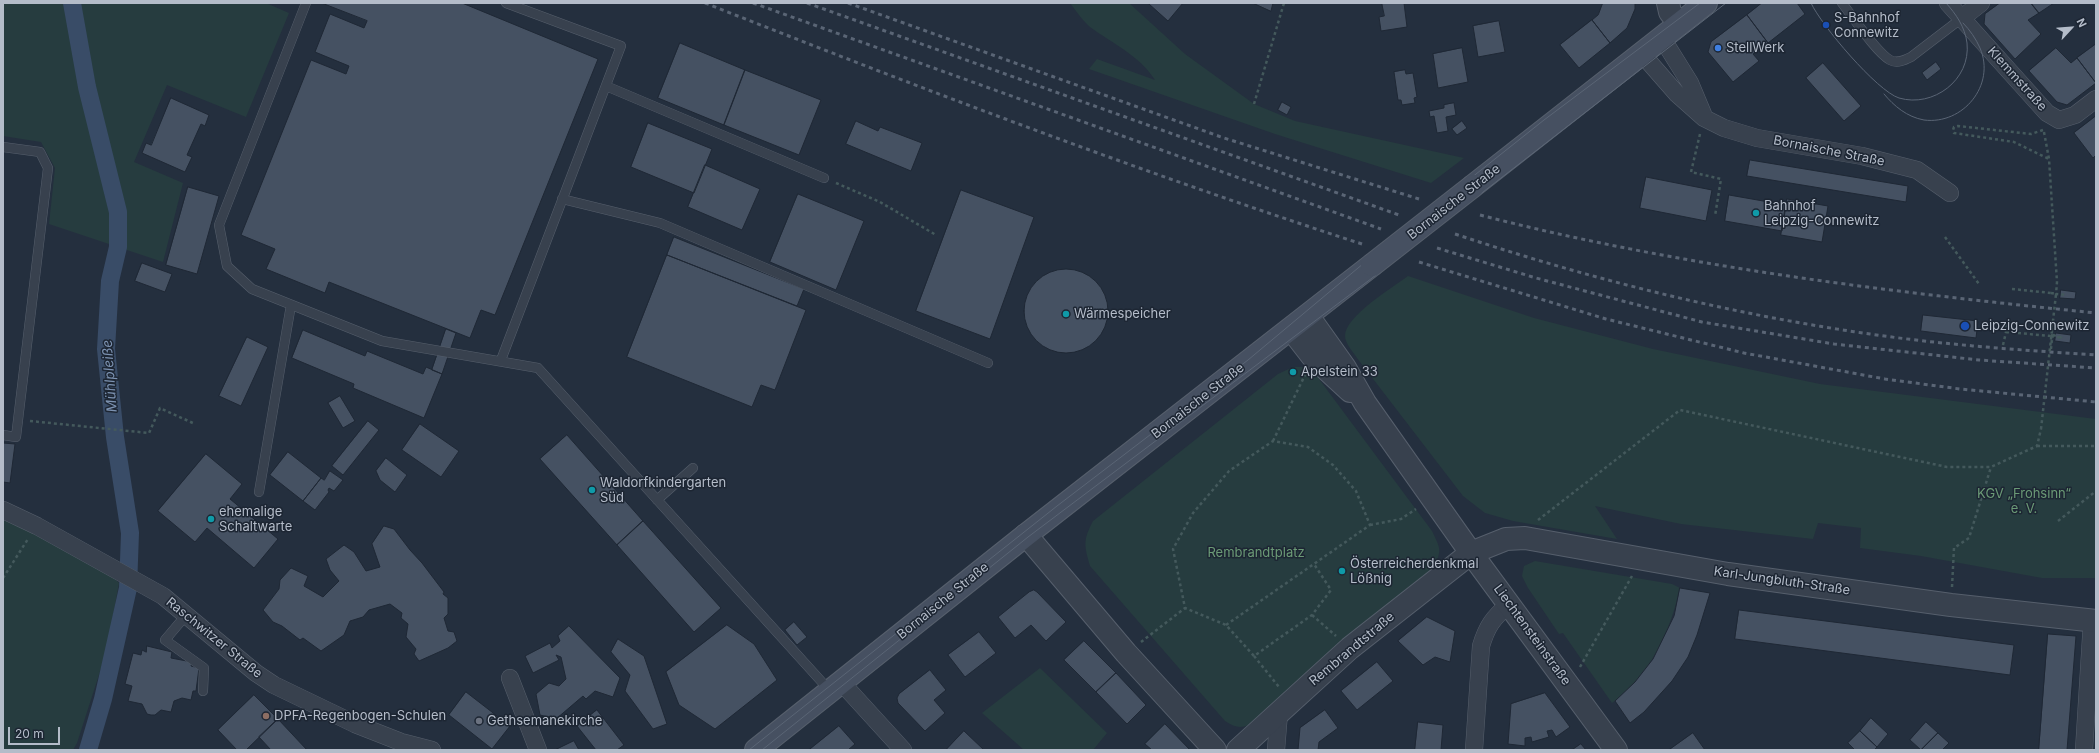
<!DOCTYPE html>
<meta charset="utf-8">
<style>
body{margin:0}
#map{position:relative;width:2099px;height:753px;overflow:hidden;background:#242f3e;font-family:Inter,sans-serif}
canvas{display:block}
.frame{position:absolute;inset:0;border:4px solid #b4bcc9;pointer-events:none}
.north{position:absolute;left:2051px;top:8px;width:40px;height:40px;-webkit-text-stroke:3px #1d2633;paint-order:stroke;rotate:64deg;font-size:11px;font-weight:700;line-height:16px;text-align:center;color:#b4bcc9}
.north::after{content:'';display:block;margin:auto;width:14px;height:18px;background:#b4bcc9;clip-path:polygon(50% 0,100% 100%,50% 72%,0 100%)}
.scale{position:absolute;left:8px;top:727px;width:52px;height:18px;box-sizing:border-box;border:2px solid #b4bcc9;border-top:0;padding-left:5px;font-size:12px;line-height:14px;white-space:nowrap;color:#b4bcc9;-webkit-text-stroke:3px #1d2633;paint-order:stroke}
</style>
<div id="map">
<canvas width="2099" height="753"></canvas>
<div class="frame"></div>
<div class="north">N</div>
<div class="scale">20 m</div>
</div>
<script>
const c = document.querySelector('canvas').getContext('2d');
c.lineJoin = 'round';
function fill(path, color) { c.fillStyle = color; c.fill(path, 'evenodd'); }
function strokePath(path, color, width, dash) { c.strokeStyle = color; c.lineWidth = width; c.lineCap = dash ? 'butt' : 'round'; c.setLineDash(dash || []); c.stroke(path); }
function write(font, color, halo, rows, align = 'center') {
  c.font = font + ' Inter,sans-serif'; c.lineWidth = 3; c.setLineDash([]); c.textBaseline = 'middle'; c.strokeStyle = halo; c.fillStyle = color; for (const [text, x, y, turn = 0] of rows) {
    c.save(); c.translate(x, y); c.rotate((+turn || 0) * Math.PI / 180); c.textAlign = isNaN(turn) ? turn : align; if (halo) c.strokeText(text, 0, 0); c.fillText(text, 0, 0); c.restore();
  }
}
const green = new Path2D(`
 M 3,3 L 266,3 L 289,13 L 246,117 L 167,85 L 134,162 L 183,183 L 163,262 L 49,224 L 55,168 L 41,142 L 3,136 Z
 M 1070,3 L 1129,3 L 1185,54 L 1254,104 L 1295,121 L 1464,158 L 1431,183 L 1275,134 L 1089,69 L 1097,59 L 1155,80 C 1140,56 1112,43 1090,27 C 1083,21 1076,11 1070,3 Z
 M 1408,276 L 1534,318 L 1653,349 L 1820,384 L 2096,419 L 2096,578 L 2042,578 L 1921,556 L 1860,548 L 1861,528 L 1818,523 L 1813,539 L 1681,524 L 1595,506 L 1617,539 L 1513,521 L 1485,513 L 1463,496 L 1357,358 C 1353,352 1345,343 1345,336 C 1345,316 1392,288 1408,276 Z
 M 1293,367 L 1304,367 L 1316,375 L 1432,531 C 1440,548 1443,550 1433,568 L 1257,720 C 1244,729 1237,729 1225,721 L 1090,566 C 1084,545 1083,540 1093,521 L 1278,374 Z
 M 3,519 L 33,532 L 110,574 L 119,583 L 106,653 L 77,743 L 73,750 L 3,750 Z
 M 1535,561 L 1672,584 L 1680,588 C 1670,632 1650,676 1612,703 L 1563,633 L 1559,634 L 1528,588 L 1522,576 L 1524,566 Z
 M 1040,668 L 1107,733 L 1093,750 L 1024,750 L 982,713 Z`);
const canal = new Path2D(`
 M 72,3 L 87,87 L 118,212 L 118,247 L 110,281 L 106,349 L 115,437 L 130,533 L 128,588 L 103,699 L 88,750`);
const building = new Path2D(`
 M 322,3 L 462,3 L 598,59 L 495,315 L 481,310 L 470,338 L 329,282 L 325,293 L 266,269 L 275,249 L 241,235 L 311,60 L 346,74 L 349,66 L 315,52 L 330,14 L 364,28 L 367,21 Z
 M 1150,3 L 1183,3 L 1168,21 L 1149,4 Z
 M 1253,3 L 1273,3 L 1271,11 Z
 M 1382,3 L 1404,3 L 1407,27 L 1381,31 L 1379,17 L 1384,16 Z
 M 1603,3 L 1635,3 L 1635,9 L 1627,28 L 1610,43 L 1592,20 L 1598,15 Z
 M 1762,3 L 1797,3 L 1805,14 L 1768,43 L 1747,15 Z
 M 2000,3 L 2031,3 L 2039,13 L 2028,20 L 2041,34 L 2015,59 L 1984,24 L 1985,14 Z
 M 2031,3 L 2054,3 L 2039,13 Z
 M 1747,15 L 1768,43 L 1753,54 L 1759,61 L 1733,82 L 1708,52 L 1711,42 Z
 M 1592,20 L 1610,43 L 1579,68 L 1560,45 Z
 M 1499,21 L 1505,52 L 1478,57 L 1473,26 Z
 M 680,43 L 745,70 L 724,125 L 658,98 Z
 M 2096,44 L 2096,83 L 2077,58 Z
 M 1462,48 L 1468,82 L 1438,88 L 1433,54 Z
 M 2056,48 L 2071,63 L 2077,58 L 2096,83 L 2067,105 L 2057,102 L 2029,71 Z
 M 1936,62 L 1941,69 L 1927,80 L 1922,73 Z
 M 1823,63 L 1861,106 L 1844,121 L 1806,78 Z
 M 745,70 L 821,100 L 799,155 L 724,125 Z
 M 1405,70 L 1406,74 L 1413,73 L 1417,97 L 1414,98 L 1415,103 L 1402,105 L 1401,100 L 1398,100 L 1394,72 Z
 M 171,98 L 209,115 L 205,126 L 201,124 L 187,155 L 192,157 L 185,172 L 142,153 L 146,143 L 151,145 Z
 M 1282,102 L 1291,107 L 1287,115 L 1278,110 Z
 M 1454,103 L 1456,115 L 1446,117 L 1448,131 L 1437,133 L 1434,116 L 1430,117 L 1429,111 L 1444,108 L 1444,105 Z
 M 2096,116 L 2096,155 L 2093,158 L 2074,133 Z
 M 856,121 L 878,131 L 880,127 L 922,143 L 911,171 L 846,144 Z
 M 1462,121 L 1467,128 L 1457,135 L 1452,129 Z
 M 648,123 L 712,149 L 694,193 L 631,167 Z
 M 1750,160 L 1908,186 L 1906,202 L 1747,176 Z
 M 705,165 L 760,189 L 742,230 L 688,207 Z
 M 1646,177 L 1712,190 L 1706,221 L 1640,208 Z
 M 188,187 L 219,196 L 197,274 L 166,265 Z
 M 961,190 L 1034,217 L 990,339 L 916,311 Z
 M 798,194 L 864,221 L 836,290 L 770,262 Z
 M 1729,195 L 1786,205 L 1782,231 L 1725,221 Z
 M 1787,199 L 1828,206 L 1822,242 L 1781,235 Z
 M 674,237 L 804,289 L 797,306 L 667,255 Z
 M 667,255 L 806,310 L 775,390 L 761,385 L 752,407 L 627,357 Z
 M 142,263 L 172,274 L 165,292 L 135,281 Z
 M1024 311a42 42 0 1 1 84 0a42 42 0 1 1-84 0Z
 M 2061,290 L 2076,292 L 2075,299 L 2060,298 Z
 M 1923,315 L 1978,321 L 1976,338 L 1921,331 Z
 M 446,329 L 456,333 L 442,374 L 432,370 Z
 M 303,330 L 365,356 L 367,351 L 423,374 L 426,367 L 442,374 L 424,418 L 353,388 L 354,384 L 292,358 Z
 M 2056,333 L 2071,335 L 2070,343 L 2055,341 Z
 M 247,337 L 268,347 L 241,406 L 219,396 Z
 M 340,396 L 355,421 L 343,428 L 328,403 Z
 M 368,421 L 379,430 L 343,475 L 332,466 Z
 M 420,424 L 459,451 L 441,477 L 402,450 Z
 M 567,435 L 643,521 L 617,545 L 540,459 Z
 M 3,443 L 15,444 L 10,483 L 3,482 Z
 M 288,452 L 321,478 L 303,501 L 270,475 Z
 M 206,454 L 242,484 L 230,499 L 278,539 L 254,568 L 207,528 L 195,542 L 158,511 Z
 M 386,458 L 407,475 L 395,492 L 380,480 L 376,471 Z
 M 330,471 L 343,480 L 334,491 L 329,488 L 328,490 L 329,492 L 315,510 L 303,501 L 321,478 L 324,480 Z
 M 643,521 L 721,608 L 694,632 L 617,545 Z
 M 384,526 L 394,529 L 410,550 L 422,563 L 444,592 L 443,594 L 448,598 L 448,614 L 444,618 L 448,631 L 454,632 L 457,641 L 448,648 L 419,661 L 414,654 L 416,649 L 406,637 L 408,624 L 401,618 L 402,613 L 390,604 L 369,610 L 363,617 L 350,621 L 344,635 L 321,651 L 303,638 L 300,640 L 282,626 L 273,622 L 263,610 L 279,589 L 280,580 L 291,568 L 308,576 L 304,586 L 323,597 L 339,581 L 330,570 L 326,559 L 344,545 L 354,552 L 366,571 L 380,567 L 372,544 Z
 M 1680,588 L 1710,593 L 1697,635 L 1688,657 L 1672,681 L 1644,712 L 1630,723 L 1615,701 L 1635,682 L 1653,659 L 1674,616 Z
 M 1034,590 L 1037,592 L 1066,622 L 1046,641 L 1031,625 L 1015,638 L 998,617 L 1029,592 Z
 M 1739,610 L 2014,645 L 2010,675 L 1735,639 Z
 M 1427,617 L 1455,631 L 1450,662 L 1435,657 L 1423,665 L 1398,641 Z
 M 794,622 L 807,637 L 797,645 L 785,630 Z
 M 727,625 L 754,644 L 777,680 L 715,729 L 679,705 L 666,672 Z
 M 569,626 L 620,678 L 613,697 L 595,691 L 586,699 L 583,696 L 556,719 L 540,715 L 536,694 L 549,683 L 559,686 L 566,679 L 561,657 L 556,655 L 559,660 L 533,673 L 525,656 L 550,643 L 552,648 L 560,641 L 558,636 Z
 M 979,632 L 996,653 L 965,677 L 948,655 Z
 M 2048,634 L 2076,636 L 2067,750 L 2039,750 Z
 M 618,639 L 644,656 L 667,724 L 653,729 L 625,691 L 630,675 L 611,652 Z
 M 1084,641 L 1116,673 L 1096,692 L 1064,660 Z
 M 147,646 L 172,652 L 171,658 L 192,662 L 191,666 L 199,668 L 196,691 L 193,691 L 191,700 L 182,698 L 174,701 L 171,712 L 161,710 L 155,715 L 151,715 L 147,714 L 142,704 L 128,701 L 132,686 L 125,684 L 133,653 L 141,655 L 142,650 L 146,652 Z
 M 1377,662 L 1393,681 L 1357,710 L 1341,691 Z
 M 930,670 L 946,690 L 934,700 L 945,713 L 925,731 L 898,703 L 897,698 L 899,694 Z
 M 1116,673 L 1146,705 L 1127,724 L 1096,692 Z
 M 466,692 L 510,726 L 492,749 L 449,715 Z
 M 1545,693 L 1570,727 L 1556,737 L 1552,730 L 1547,731 L 1549,737 L 1532,742 L 1531,737 L 1525,738 L 1525,746 L 1508,744 L 1511,704 Z
 M 254,695 L 278,719 L 246,750 L 237,750 L 218,730 Z
 M 597,710 L 624,745 L 617,750 L 596,750 L 577,726 Z
 M 1325,710 L 1338,728 L 1319,742 L 1318,750 L 1298,750 L 1300,728 Z
 M 1871,718 L 1888,734 L 1877,747 L 1860,731 Z
 M 278,719 L 307,750 L 271,750 L 259,737 Z
 M 1418,722 L 1443,725 L 1441,750 L 1415,750 Z
 M 1926,722 L 1938,733 L 1921,750 L 1910,740 Z
 M 1165,724 L 1190,750 L 1152,750 L 1145,744 Z
 M 839,726 L 855,744 L 848,750 L 809,750 Z
 M 964,731 L 984,750 L 946,750 Z
 M 1860,731 L 1877,747 L 1874,750 L 1855,750 L 1848,743 Z
 M 1693,733 L 1705,750 L 1669,750 Z
 M 1938,733 L 1949,743 L 1942,750 L 1921,750 Z
 M 574,741 L 579,750 L 555,750 Z
 M 1581,744 L 1586,750 L 1572,750 Z`);
const path = new Path2D(`
 M 1254,104 L 1284,3
 M 2043,130 L 2031,134 L 1958,126 L 1954,127 L 1953,130 L 1954,133 L 2014,142 L 2049,159
 M 2044,132 L 2049,159 L 2057,282 L 2056,294 L 2067,295
 M 1700,134 L 1691,172 L 1721,179 L 1715,216
 M 836,183 L 880,202 L 936,235
 M 1945,237 L 1979,284
 M 2012,289 L 2051,293
 M 2006,332 L 2051,336
 M 2053,335 L 2063,338
 M 2003,345 L 2006,332 L 2006,322
 M 2051,349 L 2053,327
 M 30,421 L 149,433 L 160,408 L 195,424
 M 1273,441 L 1305,375
 M 2037,446 L 2096,446
 M 1538,520 L 1680,410 L 1947,467 L 1991,467 L 2037,446 L 2041,429
 M 2058,521 L 2096,491
 M 1370,525 L 1401,519 L 1416,509
 M 3,578 L 28,539
 M 1952,587 L 1954,548 L 1969,538 L 1991,467
 M 1312,615 L 1336,636
 M 1226,625 L 1370,525 L 1356,491 L 1333,465 L 1308,447 L 1273,441 L 1229,471 L 1193,513 L 1173,549 L 1185,608 L 1226,625 L 1254,656 L 1312,615 L 1331,590 L 1314,564
 M 1141,642 L 1185,608
 M 1254,656 L 1279,687
 M 1580,667 L 1632,576`);
const service = new Path2D(`
 M 306,3 L 219,225 L 227,266 L 252,289 L 382,341 L 538,368 L 830,691
 M 1842,3 C 1853,17 1876,52 1890,60 C 1897,64 1905,60 1911,57 L 1962,18
 M 606,86 L 824,178
 M 3,147 L 40,152 L 48,168 L 16,437 L 3,435
 M 562,199 L 660,223 L 988,363
 M 501,360 L 621,46 L 506,3
 M 259,492 L 291,305
 M 657,500 L 693,468
 M 187,614 L 165,640 L 204,668 L 203,691`);
const minor = new Path2D(`
 M 1948,3 L 2047,113 L 2059,120 L 2075,115 L 2096,99
 M 1962,18 L 1981,3
 M 1662,38 L 1690,83 L 1703,114
 M 1642,54 L 1677,94 L 1704,118 L 1724,128 L 1757,138 L 1862,156 L 1917,170 L 1950,193
 M 3,510 L 37,526 L 163,596 L 256,673 L 274,685 L 355,724 L 401,742 L 432,750
 M 510,678 L 538,750
 M 841,682 L 903,750
 M 1276,750 L 1279,713
 M 1474,750 L 1481,646 C 1487,626 1493,618 1509,604
 M 2084,750 L 2092,621`);
const tertiary = new Path2D(`
 M 1668,3 L 1670,12 L 1679,24
 M 1308,316 L 1345,368 L 1365,403 L 1471,553 L 1616,750
 M 1291,329 L 1312,356 L 1350,391
 M 1026,535 L 1126,653 L 1215,750
 M 1238,750 L 1350,648 L 1471,553 L 1506,539 L 1525,538 L 1728,574 L 1951,605 L 2096,621`);
const secondary = new Path2D(`
 M 1473,186 L 1706,3
 M 756,750 L 1026,535 L 1372,265`);
const tram = new Path2D(`
 M 1811,3 C 1821,25 1877,91 1899,98 C 1933,108 1971,80 1967,43 C 1965,27 1956,14 1946,3
 M 1884,94 C 1894,106 1907,117 1924,120 C 1963,125 1996,85 1980,48 C 1976,39 1970,30 1963,23
 M 749,750 L 1057,506 L 1248,360 L 1364,263 L 1544,120 L 1700,3
 M 762,750 L 1028,537 L 1384,269 L 1726,3`);
const rail = new Path2D(`
 M 705,3 C 922,89 1140,172 1362,244
 M 753,3 L 1381,229
 M 807,3 L 1399,215
 M 848,3 L 1224,138 L 1419,199
 M 1480,215 C 1681,267 1889,292 2096,313
 M 1455,234 C 1590,279 1729,314 1870,334 C 1945,345 2020,350 2096,355
 M 1437,248 L 1536,278 L 1702,322 L 1834,344 L 1979,360 L 2096,368
 M 1419,262 L 1606,319 L 1744,353 L 1885,379 L 1960,389 L 2096,402`);
const pathBridge = new Path2D(`
 M 2051,336 L 2063,338
 M 2041,429 L 2056,294 L 2051,293`);
const secondaryBridge = new Path2D(`
 M 1372,265 L 1473,186`);
const markers = [
 [1826,25,4,"#1a4fb4"],
 [1718,48,4,"#3f7fe0"],
 [1756,213,4,"#0f9aa8"],
 [1066,314,4,"#0f9aa8"],
 [1965,326,5,"#1a4fb4"],
 [1293,372,4,"#0f9aa8"],
 [592,490,4,"#0f9aa8"],
 [211,519,4,"#0f9aa8"],
 [1342,571,4,"#0f9aa8"],
 [266,716,4,"#8d6e63"],
 [479,721,4,"#6b7280"]
];
const poiNames = [
 ["S-Bahnhof",1834,18],
 ["Connewitz",1834,33],
 ["StellWerk",1726,48],
 ["Bahnhof",1764,206],
 ["Leipzig-Connewitz",1764,221],
 ["Wärmespeicher",1074,314],
 ["Leipzig-Connewitz",1974,326],
 ["Apelstein 33",1301,372],
 ["Waldorfkindergarten",600,483],
 ["Süd",600,498],
 ["ehemalige",219,512],
 ["Schaltwarte",219,527],
 ["Österreicherdenkmal",1350,564],
 ["Lößnig",1350,579],
 ["DPFA-Regenbogen-Schulen",274,716],
 ["Gethsemanekirche",487,721]
];
const streetNames = [
 ["Klemmstraße",2017,79,48],
 ["Bornaische Straße",1829,151,11],
 ["Bornaische Straße",1454,202,-38],
 ["Bornaische Straße",1198,401,-38],
 ["Karl-Jungbluth-Straße",1782,581,8],
 ["Bornaische Straße",943,601,-39],
 ["Liechtensteinstraße",1532,635,54],
 ["Raschwitzer Straße",214,638,39],
 ["Rembrandtstraße",1352,649,-40]
];
const parkNames = [
 ["KGV „Frohsinn“",2024,494],
 ["e. V.",2024,509],
 ["Rembrandtplatz",1256,553]
];
const waterNames = [
 ["Mühlpleiße",110,376,-94]
];
fill(green, '#263c3f');
strokePath(canal, '#394c67', 18);
fill(building, '#455162');
strokePath(building, '#1f2835', 1);
strokePath(service, '#565f6c', 10);
strokePath(minor, '#565f6c', 18);
strokePath(tertiary, '#565f6c', 24);
strokePath(secondary, '#565f6c', 24);
strokePath(path, '#44595c', 2.5, [3, 3]);
strokePath(service, '#38414e', 9);
strokePath(minor, '#38414e', 17);
strokePath(tertiary, '#38414e', 22);
strokePath(secondary, '#465061', 22);
strokePath(tram, '#5a6575', 1);
strokePath(rail, '#5a6575', 3, [4, 4]);
strokePath(secondaryBridge, '#565f6c', 24, []);
strokePath(pathBridge, '#44595c', 2.5, [3, 3]);
strokePath(secondaryBridge, '#465061', 22);
for (const [x, y, r, color] of markers) { const dot = new Path2D(); dot.arc(x, y, r, 0, 2 * Math.PI); c.fillStyle = color; c.fill(dot); strokePath(dot, '#1d2633', 1.5); }
write('13px', '#b4bcc9', '#1d2633', poiNames, 'left');
write('13px', '#b4bcc9', '#1d2633', streetNames);
write('13px', '#6b9a76', '#1d2633', parkNames);
write('italic 14px', '#7c92b1', '#1d2633', waterNames);
</script>
